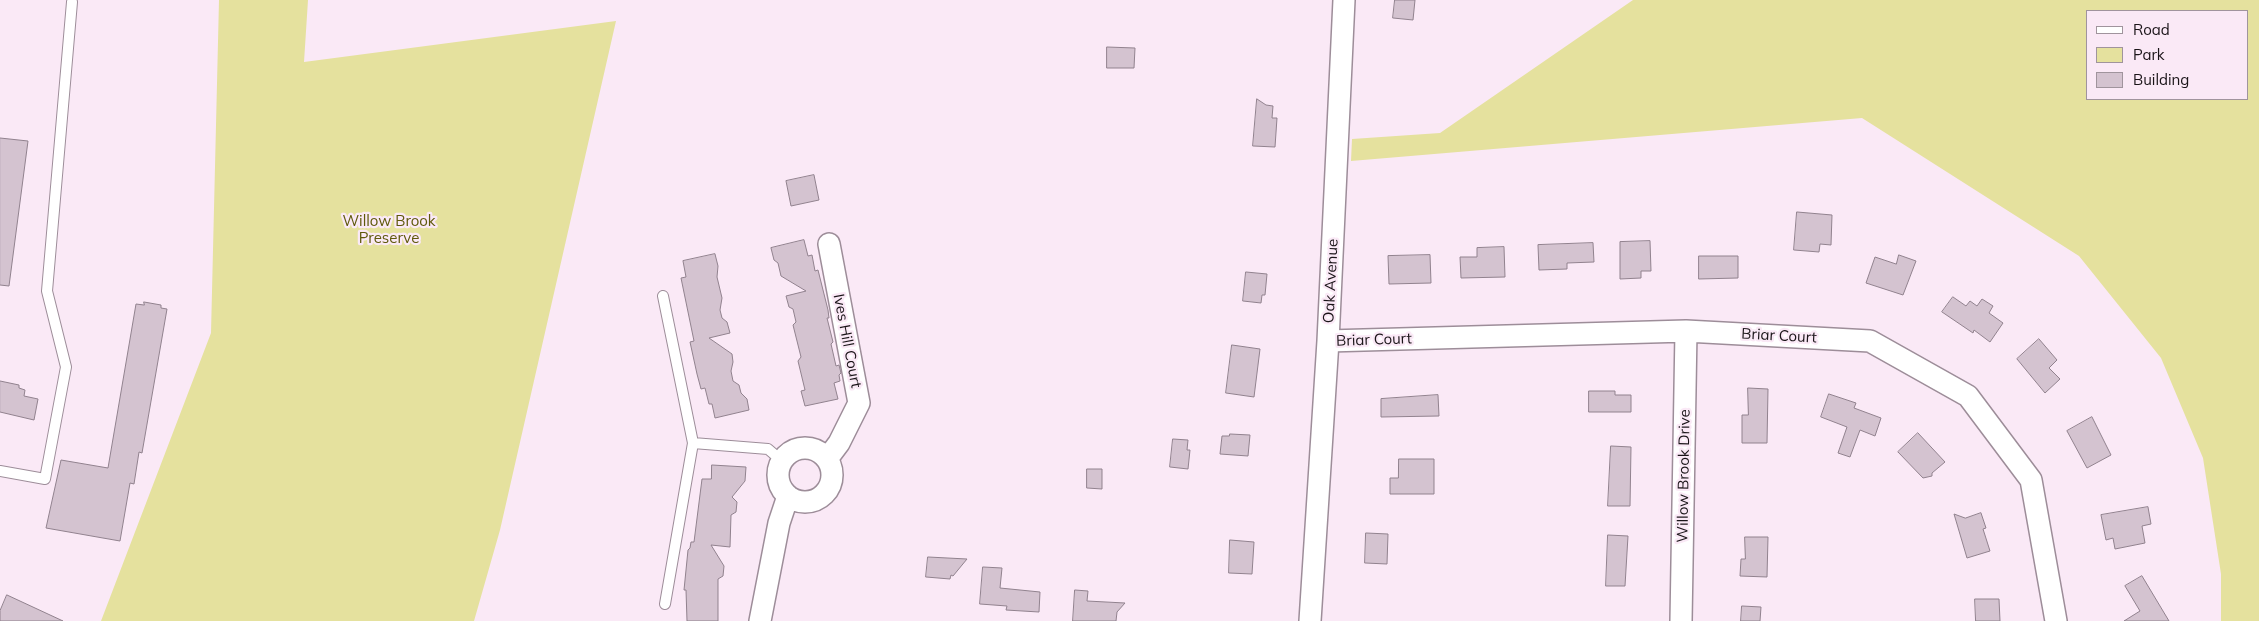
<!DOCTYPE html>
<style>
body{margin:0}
#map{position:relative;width:2259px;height:621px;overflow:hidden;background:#fae9f6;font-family:Mulish,sans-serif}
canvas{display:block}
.legend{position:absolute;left:2086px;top:10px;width:162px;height:90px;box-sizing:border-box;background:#fae9f6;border:1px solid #a0949d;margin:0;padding:6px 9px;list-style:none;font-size:15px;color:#1a1418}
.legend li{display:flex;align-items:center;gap:10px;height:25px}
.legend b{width:25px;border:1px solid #a0949d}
</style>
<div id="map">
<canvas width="2259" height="621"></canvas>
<ul class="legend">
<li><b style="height:6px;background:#fff"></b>Road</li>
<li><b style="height:14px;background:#e5e19e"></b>Park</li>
<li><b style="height:14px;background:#d4c3d0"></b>Building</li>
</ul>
</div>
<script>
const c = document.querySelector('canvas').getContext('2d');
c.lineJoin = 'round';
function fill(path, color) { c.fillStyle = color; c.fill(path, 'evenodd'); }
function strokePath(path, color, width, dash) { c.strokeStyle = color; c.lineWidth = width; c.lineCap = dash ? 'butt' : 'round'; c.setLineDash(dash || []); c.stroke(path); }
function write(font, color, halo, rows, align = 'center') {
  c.font = font + ' Mulish,sans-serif'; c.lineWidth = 4.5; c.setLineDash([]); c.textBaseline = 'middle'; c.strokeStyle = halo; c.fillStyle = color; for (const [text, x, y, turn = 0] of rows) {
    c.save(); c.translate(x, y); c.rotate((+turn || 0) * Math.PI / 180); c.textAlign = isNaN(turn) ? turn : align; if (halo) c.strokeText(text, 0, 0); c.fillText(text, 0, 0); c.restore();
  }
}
const green = new Path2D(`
 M 219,0 L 308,0 L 304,62 L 616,21 L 500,530 L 474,621 L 101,621 L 211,333 Z
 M 1633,0 L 2259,0 L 2259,621 L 2221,621 L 2221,574 L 2203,458 L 2161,358 L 2079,256 L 1862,118 L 1351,161 L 1352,139 L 1440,133 ZM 2248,11 L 2248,99 L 2088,99 L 2088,11 Z`);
const building = new Path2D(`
 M 1395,0 L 1415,0 L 1413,20 L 1393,18 Z
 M 1107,47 L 1135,48 L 1134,68 L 1107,68 Z
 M 1257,99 L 1266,105 L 1273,106 L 1272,118 L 1277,118 L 1275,147 L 1253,146 Z
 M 0,138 L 28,141 L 9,286 L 0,285 Z
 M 814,175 L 819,200 L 791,206 L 786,181 Z
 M 1797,212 L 1832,215 L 1831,245 L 1820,244 L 1819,252 L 1794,250 Z
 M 804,240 L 808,256 L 812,255 L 815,271 L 818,270 L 828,310 L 829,318 L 827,318 L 833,342 L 831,344 L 836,366 L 839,365 L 841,373 L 839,375 L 840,381 L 834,383 L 838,399 L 805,406 L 801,391 L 805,390 L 798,361 L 801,357 L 793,325 L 796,322 L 793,309 L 789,307 L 786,296 L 806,291 L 781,276 L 778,263 L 774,260 L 771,248 Z
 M 1650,241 L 1651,271 L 1641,271 L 1641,278 L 1620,279 L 1620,242 Z
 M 1593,243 L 1594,262 L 1567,263 L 1567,269 L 1539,270 L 1538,245 Z
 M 1504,247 L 1505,277 L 1461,278 L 1460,257 L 1477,257 L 1477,248 Z
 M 715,254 L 718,266 L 717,277 L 722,298 L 720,310 L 722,318 L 727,322 L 730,333 L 709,338 L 732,354 L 733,362 L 731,371 L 733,381 L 739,385 L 741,393 L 747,399 L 749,410 L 715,418 L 712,404 L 709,404 L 705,388 L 701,389 L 697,374 L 690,342 L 694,341 L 681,278 L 686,277 L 683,261 Z
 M 1430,255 L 1431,283 L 1389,284 L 1388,256 Z
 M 1899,255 L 1916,261 L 1903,295 L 1866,283 L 1875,257 L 1896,264 Z
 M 1699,256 L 1738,256 L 1738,278 L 1699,279 Z
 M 1246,272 L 1267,274 L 1265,295 L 1262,295 L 1261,303 L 1243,301 Z
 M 1953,297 L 1966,306 L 1970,301 L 1977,306 L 1982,299 L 1993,306 L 1989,313 L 2003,323 L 1990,342 L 1974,330 L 1973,333 L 1942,312 Z
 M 144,302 L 161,305 L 161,308 L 167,309 L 142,453 L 139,452 L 134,484 L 130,483 L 120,541 L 46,528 L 61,460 L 108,468 L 136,304 L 144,305 Z
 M 2039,339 L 2057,360 L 2049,368 L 2060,379 L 2045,393 L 2017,359 Z
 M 1232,345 L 1260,349 L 1254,397 L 1226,393 Z
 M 0,381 L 19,385 L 19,388 L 25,390 L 24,396 L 38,399 L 34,420 L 0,412 Z
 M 1748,388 L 1768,389 L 1767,443 L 1742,443 L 1742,415 L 1748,415 Z
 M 1589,391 L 1615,391 L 1615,395 L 1631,395 L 1631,412 L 1589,412 Z
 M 1829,394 L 1856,403 L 1854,408 L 1881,418 L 1875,436 L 1860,430 L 1850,457 L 1838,453 L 1847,427 L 1821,417 Z
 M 1438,395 L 1439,416 L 1381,417 L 1381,399 Z
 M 2092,417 L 2111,455 L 2087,468 L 2067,431 Z
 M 1918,433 L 1945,462 L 1932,473 L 1932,476 L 1923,478 L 1898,452 Z
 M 1230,434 L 1250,435 L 1248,456 L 1220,454 L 1222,436 L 1229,436 Z
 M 1173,439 L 1188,440 L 1187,450 L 1190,450 L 1188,469 L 1170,467 Z
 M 1611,446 L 1631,447 L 1630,506 L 1608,506 Z
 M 1399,459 L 1434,459 L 1434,494 L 1390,494 L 1390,478 L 1398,478 Z
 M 712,465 L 746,467 L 745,481 L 732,497 L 737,502 L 736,512 L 731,515 L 730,547 L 711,545 L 724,566 L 723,576 L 718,579 L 718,621 L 687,621 L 686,590 L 684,590 L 688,550 L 690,548 L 691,542 L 694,542 L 702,479 L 711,479 Z
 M 1087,469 L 1102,469 L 1102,489 L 1087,488 Z
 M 2148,507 L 2151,524 L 2142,526 L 2145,543 L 2115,549 L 2113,538 L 2106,540 L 2101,515 Z
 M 1981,513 L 1986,528 L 1983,529 L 1990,551 L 1967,558 L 1954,514 L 1965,518 Z
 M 1366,533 L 1388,534 L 1387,564 L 1365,563 Z
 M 1608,535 L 1628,536 L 1625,586 L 1606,586 Z
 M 1745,537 L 1768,537 L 1767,577 L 1740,576 L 1741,559 L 1745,559 Z
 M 1230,540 L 1254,542 L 1252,574 L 1229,573 Z
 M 928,557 L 967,559 L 953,576 L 951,575 L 950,579 L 926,577 Z
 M 983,567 L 1002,568 L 1000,588 L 1040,592 L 1039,612 L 1006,610 L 1007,606 L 980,604 Z
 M 2142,576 L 2169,621 L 2124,621 L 2140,611 L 2125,586 Z
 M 1075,590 L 1088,591 L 1087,601 L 1125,603 L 1117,612 L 1116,621 L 1073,621 Z
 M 7,595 L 63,621 L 0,621 L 0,611 Z
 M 1975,599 L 1999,599 L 2000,621 L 1976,621 Z
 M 1742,606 L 1761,607 L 1760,621 L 1741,621 Z`);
const lane = new Path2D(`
 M 663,296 L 693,443
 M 0,471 L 45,479 L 66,367 L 47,291 L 72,2
 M 665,604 L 693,443 L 768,449 L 782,461`);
const street = new Path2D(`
 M 1328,341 L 1686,331 L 1870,341 L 1968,396 L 2031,480 L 2056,621
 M778 475a27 27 0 1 1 54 0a27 27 0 1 1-54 0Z
 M 827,459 L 839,443 L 859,403 L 829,244
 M 760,621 L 779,523 L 788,496
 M 1310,621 L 1328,341 L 1344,0
 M 1681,621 L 1686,331`);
const parkNames = [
 ["Willow Brook",389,221],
 ["Preserve",389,238]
];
const streetNames = [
 ["Oak Avenue",1331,281,-87],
 ["Briar Court",1779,336,3],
 ["Briar Court",1374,340,-2],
 ["Ives Hill Court",847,341,79],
 ["Willow Brook Drive",1684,476,-89]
];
fill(green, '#e5e19e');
fill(building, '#d4c3d0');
strokePath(building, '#91828e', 1);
strokePath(lane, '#9d8d99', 12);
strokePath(street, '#9d8d99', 24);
strokePath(lane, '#fff', 10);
strokePath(street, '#fff', 21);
write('15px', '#5f590b', '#fae9f6', parkNames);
write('15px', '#1a1418', '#fae9f6', streetNames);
</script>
